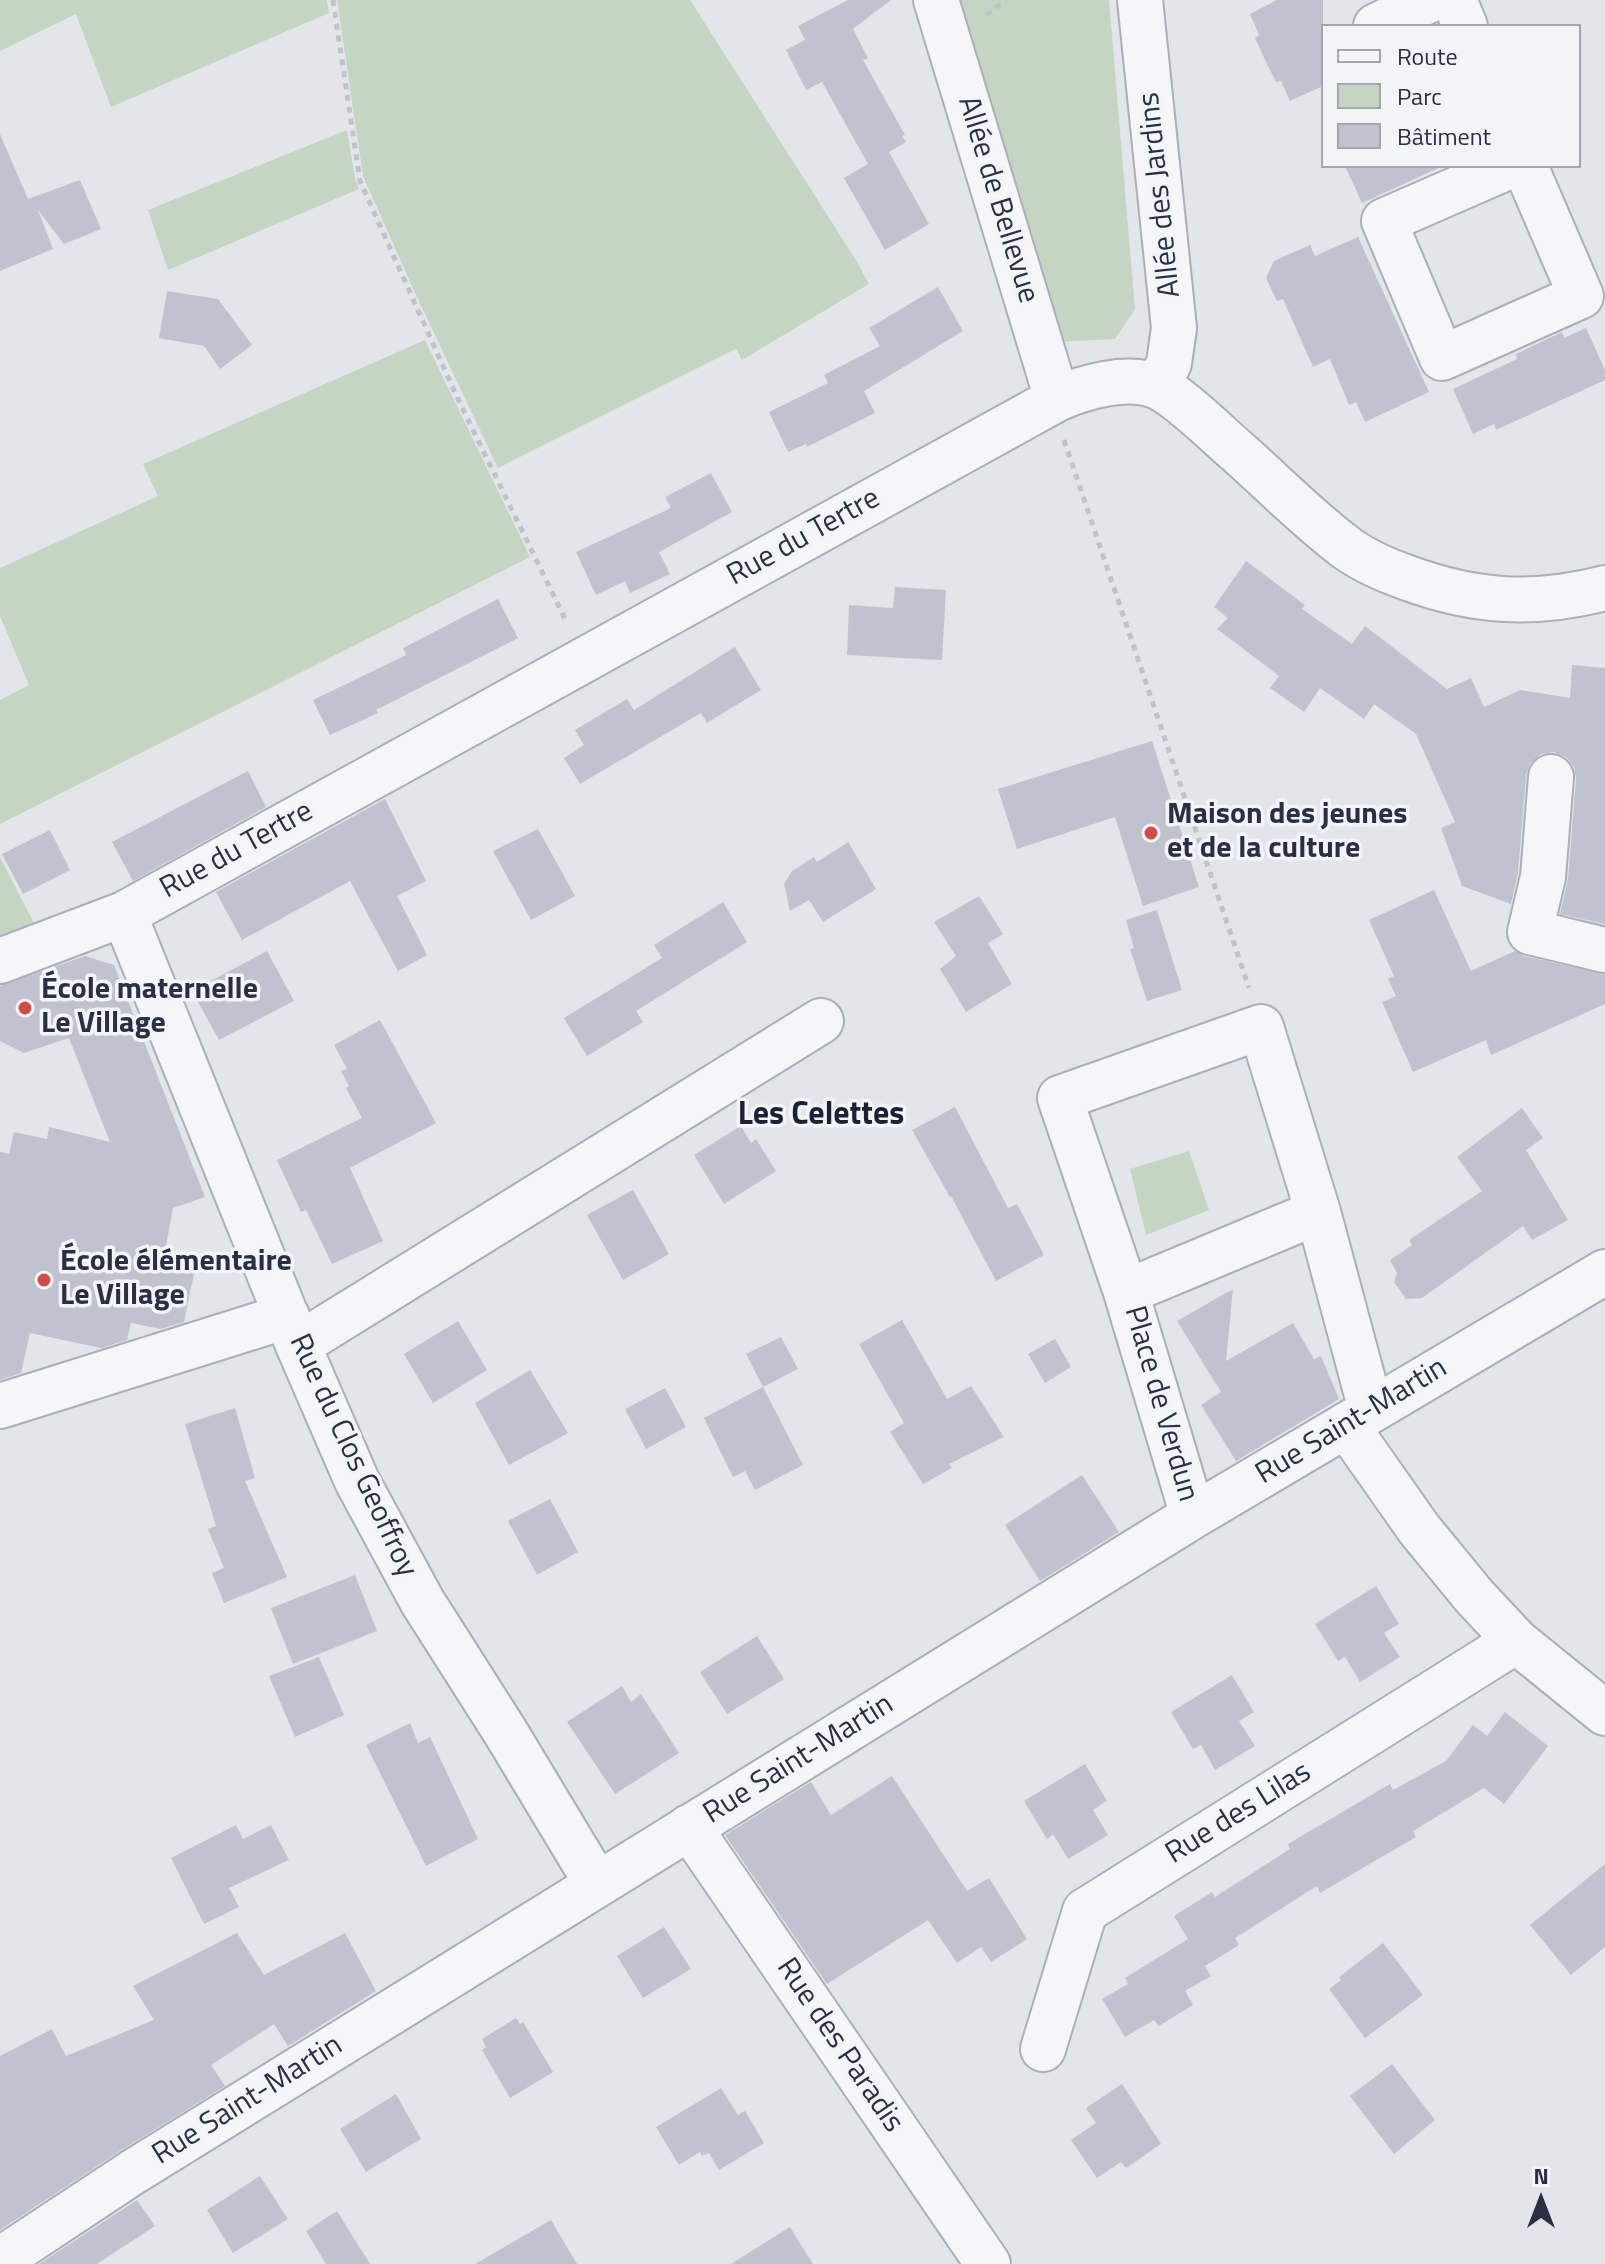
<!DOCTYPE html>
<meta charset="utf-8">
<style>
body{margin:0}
#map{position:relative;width:1605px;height:2264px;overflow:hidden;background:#e3e5eb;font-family:"Titillium Web",sans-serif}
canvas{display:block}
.legend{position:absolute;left:1321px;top:24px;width:260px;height:144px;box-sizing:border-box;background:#f3f4f8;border:2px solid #a3a5b0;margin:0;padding:10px 14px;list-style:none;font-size:24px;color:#2b2f43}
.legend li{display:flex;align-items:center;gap:16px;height:40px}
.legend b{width:40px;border:2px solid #a3a5b0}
.north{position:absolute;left:1501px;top:2160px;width:80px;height:80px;-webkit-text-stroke:6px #f3f4f8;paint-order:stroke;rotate:0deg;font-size:22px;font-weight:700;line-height:32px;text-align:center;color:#2b2f43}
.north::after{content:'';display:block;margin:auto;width:28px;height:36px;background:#2b2f43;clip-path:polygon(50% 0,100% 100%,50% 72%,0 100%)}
</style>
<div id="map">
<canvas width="1605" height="2264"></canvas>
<ul class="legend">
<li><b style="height:10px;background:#f6f6f9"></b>Route</li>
<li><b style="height:22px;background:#c5d5c4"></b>Parc</li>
<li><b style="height:22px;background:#c0c3ce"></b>Bâtiment</li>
</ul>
<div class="north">N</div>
</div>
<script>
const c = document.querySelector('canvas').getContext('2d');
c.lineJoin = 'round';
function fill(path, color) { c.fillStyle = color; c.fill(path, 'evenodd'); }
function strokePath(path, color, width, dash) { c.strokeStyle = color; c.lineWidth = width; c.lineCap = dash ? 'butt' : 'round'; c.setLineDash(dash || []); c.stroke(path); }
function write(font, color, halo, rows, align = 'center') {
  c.font = font + ' "Titillium Web",sans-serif'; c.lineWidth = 7; c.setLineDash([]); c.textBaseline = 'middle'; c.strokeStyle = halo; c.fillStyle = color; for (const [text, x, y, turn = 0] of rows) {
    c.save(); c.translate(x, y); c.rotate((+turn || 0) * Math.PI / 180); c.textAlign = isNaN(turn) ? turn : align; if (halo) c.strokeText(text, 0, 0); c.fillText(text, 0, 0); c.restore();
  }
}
const green = new Path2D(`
 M 0,0 L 327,0 L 329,13 L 111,107 L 76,14 L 0,51 Z
 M 337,0 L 690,0 L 856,260 L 869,284 L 742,360 L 736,349 L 498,468 L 416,295 L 363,176 Z
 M 951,0 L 1109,0 L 1135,309 L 1115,339 L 1055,342 Z
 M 347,130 L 355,178 L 359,189 L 168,270 L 148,210 Z
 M 425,340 L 530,557 L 0,824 L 0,700 L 29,685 L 0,616 L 0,568 L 158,496 L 143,464 Z
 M 0,857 L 36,927 L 0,940 Z
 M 1189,1151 L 1209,1210 L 1146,1235 L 1130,1169 Z`);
const building = new Path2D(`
 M 848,0 L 891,0 L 853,29 L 868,58 L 863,60 L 905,135 L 902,136 L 906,142 L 889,152 L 929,224 L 885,250 L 844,178 L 868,164 L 822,82 L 806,90 L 786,50 L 805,40 L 798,26 Z
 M 1277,0 L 1323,0 L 1323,86 L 1290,101 L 1281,81 L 1276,82 L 1265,60 L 1255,38 L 1259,35 L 1250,14 Z
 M 0,134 L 28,199 L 80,180 L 101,229 L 64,244 L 38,210 L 53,249 L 0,271 Z
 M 1345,166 L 1443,166 L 1362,203 Z
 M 1358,237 L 1429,392 L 1365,422 L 1356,402 L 1349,405 L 1330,359 L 1313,367 L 1283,299 L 1277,301 L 1266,278 L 1274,261 L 1310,245 L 1315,256 Z
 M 938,287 L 963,331 L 864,391 L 875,413 L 807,447 L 806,444 L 788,452 L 769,412 L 828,383 L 824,375 L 880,346 L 869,328 Z
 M 167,291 L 218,299 L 252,345 L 220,369 L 204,346 L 159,338 Z
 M 1586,328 L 1605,370 L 1605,380 L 1496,430 L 1494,424 L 1473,434 L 1453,389 L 1517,359 L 1516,354 L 1562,332 L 1564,338 Z
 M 711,473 L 732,512 L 659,552 L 670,574 L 630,593 L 625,581 L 596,595 L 576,552 L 671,508 L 665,497 Z
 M 1246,561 L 1305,605 L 1302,609 L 1352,644 L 1365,626 L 1447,689 L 1471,678 L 1484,707 L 1520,690 L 1570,698 L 1572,665 L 1605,668 L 1605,924 L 1560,914 L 1568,879 L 1576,779 L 1574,767 L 1566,757 L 1554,752 L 1541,754 L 1530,764 L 1526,775 L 1518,873 L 1511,904 L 1462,886 L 1441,828 L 1455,822 L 1416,734 L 1374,704 L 1364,719 L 1320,688 L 1304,712 L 1270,688 L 1279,676 L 1217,629 L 1228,618 L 1214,607 Z
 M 895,587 L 946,590 L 942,660 L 847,655 L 849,605 L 893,608 Z
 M 498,599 L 518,638 L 376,710 L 378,713 L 330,735 L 313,700 L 406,655 L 403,648 Z
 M 735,647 L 761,690 L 707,723 L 701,713 L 580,784 L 564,758 L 584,745 L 575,730 L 627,699 L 634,710 Z
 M 1152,741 L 1199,887 L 1143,906 L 1115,817 L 1017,849 L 998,789 Z
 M 248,771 L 266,807 L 133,881 L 112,842 Z
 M 385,799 L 426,881 L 397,896 L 427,955 L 398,971 L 350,881 L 242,940 L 216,892 Z
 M 538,829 L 575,896 L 531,920 L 493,851 Z
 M 50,830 L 70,870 L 23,894 L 2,854 Z
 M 848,842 L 876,889 L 823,922 L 809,900 L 790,911 L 784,884 L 792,871 L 814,857 L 817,862 Z
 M 1434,890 L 1471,971 L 1515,951 L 1524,956 L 1605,974 L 1605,1004 L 1491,1055 L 1486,1040 L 1413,1072 L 1382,1002 L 1396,996 L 1388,979 L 1394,976 L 1369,920 Z
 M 979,896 L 1003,934 L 988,943 L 1012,984 L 966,1012 L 940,969 L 956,956 L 934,922 Z
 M 723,902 L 747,942 L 636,1011 L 643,1022 L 587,1056 L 564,1018 L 662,958 L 654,945 Z
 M 1157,910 L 1182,990 L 1147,1001 L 1130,949 L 1134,948 L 1126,920 Z
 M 267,951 L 294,1001 L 219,1040 L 192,991 Z
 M 85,956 L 114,965 L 205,1197 L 173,1208 L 163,1262 L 195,1269 L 184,1322 L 161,1329 L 131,1323 L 127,1340 L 101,1348 L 30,1333 L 21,1373 L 0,1380 L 0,1152 L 9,1154 L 14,1132 L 47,1139 L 49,1127 L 110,1142 L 69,1038 L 24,1053 L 0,1041 L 0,986 Z
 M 380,1020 L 436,1123 L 350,1168 L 383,1241 L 332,1264 L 306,1210 L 301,1212 L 277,1160 L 362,1118 L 346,1088 L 349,1086 L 341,1071 L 347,1069 L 334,1045 Z
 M 955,1107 L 1008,1208 L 1017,1204 L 1044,1255 L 996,1281 L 951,1196 L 950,1197 L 912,1130 Z
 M 1522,1108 L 1543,1138 L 1526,1150 L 1568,1220 L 1532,1240 L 1523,1226 L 1422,1298 L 1406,1299 L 1394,1282 L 1397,1273 L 1390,1260 L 1412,1245 L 1409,1240 L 1482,1191 L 1457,1157 Z
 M 741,1126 L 751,1143 L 756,1139 L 776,1171 L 724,1204 L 694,1155 Z
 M 633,1190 L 669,1254 L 623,1280 L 587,1215 Z
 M 1233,1289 L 1226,1361 L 1293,1323 L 1314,1359 L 1321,1356 L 1339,1399 L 1236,1461 L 1201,1405 L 1221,1392 L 1177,1321 Z
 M 902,1320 L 947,1399 L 971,1386 L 1004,1437 L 949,1464 L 952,1468 L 923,1484 L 890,1432 L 904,1423 L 859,1344 Z
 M 458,1321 L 487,1370 L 433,1403 L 404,1354 Z
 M 781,1337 L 798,1369 L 763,1387 L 746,1354 Z
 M 1055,1339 L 1071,1367 L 1045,1383 L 1028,1354 Z
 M 530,1370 L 568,1433 L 509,1465 L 475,1403 Z
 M 763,1387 L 803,1465 L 755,1490 L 745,1471 L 733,1477 L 704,1418 Z
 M 665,1388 L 686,1427 L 646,1449 L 625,1409 Z
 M 235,1408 L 255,1478 L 245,1481 L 287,1577 L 224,1603 L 212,1573 L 224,1568 L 208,1529 L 216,1526 L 185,1424 Z
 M 1082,1475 L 1119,1532 L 1040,1581 L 1005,1525 Z
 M 550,1499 L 578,1552 L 537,1575 L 508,1521 Z
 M 355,1575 L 377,1631 L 293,1664 L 271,1608 Z
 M 1376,1586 L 1399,1624 L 1384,1633 L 1400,1657 L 1360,1682 L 1345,1657 L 1338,1661 L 1315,1624 Z
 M 757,1636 L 784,1679 L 727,1714 L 700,1672 Z
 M 319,1657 L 344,1715 L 295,1737 L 269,1676 Z
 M 1232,1675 L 1254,1712 L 1239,1721 L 1255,1746 L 1215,1770 L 1201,1745 L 1193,1749 L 1171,1712 Z
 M 622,1686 L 631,1702 L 641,1694 L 679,1753 L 615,1794 L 567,1722 Z
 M 1505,1712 L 1548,1746 L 1504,1804 L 1484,1788 L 1413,1831 L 1416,1837 L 1320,1893 L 1317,1886 L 1235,1938 L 1239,1945 L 1205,1966 L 1211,1976 L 1185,1991 L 1193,2005 L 1159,2026 L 1154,2020 L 1125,2037 L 1102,1999 L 1128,1984 L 1125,1978 L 1188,1939 L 1174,1916 L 1212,1892 L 1215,1897 L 1290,1849 L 1288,1844 L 1390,1784 L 1393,1790 L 1446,1761 L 1473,1725 L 1487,1736 Z
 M 410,1723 L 418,1743 L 430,1737 L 478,1839 L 426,1866 L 366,1745 Z
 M 1085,1764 L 1107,1801 L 1093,1810 L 1108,1835 L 1068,1859 L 1053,1834 L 1047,1839 L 1024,1801 Z
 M 892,1776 L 967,1891 L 989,1878 L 1027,1939 L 991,1962 L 981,1947 L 957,1963 L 928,1920 L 827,1984 L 725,1835 L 811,1782 L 831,1815 Z
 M 236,1825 L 243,1839 L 271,1825 L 289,1860 L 229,1888 L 239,1907 L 204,1924 L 171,1858 Z
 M 1605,1864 L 1605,1947 L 1571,1975 L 1530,1925 Z
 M 664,1927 L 691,1969 L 643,1998 L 617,1956 Z
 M 237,1933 L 264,1975 L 345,1933 L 376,1991 L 288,2046 L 274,2024 L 211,2065 L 225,2086 L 120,2151 L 0,2230 L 0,2056 L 52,2029 L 66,2056 L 154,2020 L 133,1986 Z
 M 1383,1943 L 1423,1995 L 1365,2038 L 1329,1989 L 1341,1980 L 1339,1977 Z
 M 516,2018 L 520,2024 L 523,2022 L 553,2072 L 510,2098 L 482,2050 L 486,2047 L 482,2039 Z
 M 1392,2064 L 1435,2120 L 1394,2154 L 1350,2096 Z
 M 1122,2084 L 1161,2144 L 1126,2168 L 1121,2162 L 1097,2178 L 1071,2140 L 1096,2123 L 1086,2108 Z
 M 721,2088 L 738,2115 L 745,2111 L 764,2143 L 719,2170 L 709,2153 L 702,2156 L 700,2152 L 679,2165 L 656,2127 Z
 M 396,2094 L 421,2139 L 366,2172 L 340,2129 Z
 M 260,2176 L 288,2219 L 233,2253 L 207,2210 Z
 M 137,2200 L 155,2226 L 97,2264 L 39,2264 Z
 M 337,2211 L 370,2264 L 326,2264 L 306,2231 Z
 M 551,2220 L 577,2264 L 475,2264 Z
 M 790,2227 L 813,2264 L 731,2264 Z`);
const path = new Path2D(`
 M 333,0 L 360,181 L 456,395 L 567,623
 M 986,15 L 1006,0
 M 1064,440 L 1249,988`);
const minor = new Path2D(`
 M 936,0 L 1057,399
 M 1140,0 L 1174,328 L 1169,363 L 1158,387
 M 1454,0 L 1465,26
 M 1376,26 L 1430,0
 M 1510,166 L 1384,221 L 1442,358 L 1581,296 L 1525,166
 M 1551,777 L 1543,877 L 1530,932 L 1605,950
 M 124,914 L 298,1345 L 357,1481 L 422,1601 L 506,1733 L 597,1884
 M 0,961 L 124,914 L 1057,399 C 1084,387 1128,374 1158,387 C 1179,396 1219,436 1238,452 C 1274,484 1309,520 1348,549 C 1365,561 1388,571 1408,578 C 1476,603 1535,606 1605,588
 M 1126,1292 L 1318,1212
 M 298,1345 L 821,1021
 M 0,1406 L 287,1316
 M 1346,1425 L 1419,1529 L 1474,1596 L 1516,1641 L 1605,1713
 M 1193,1516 L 1126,1292 L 1060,1098 L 1261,1027 L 1318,1212 L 1371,1410
 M 689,1827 L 988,2264
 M 1043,2049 L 1085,1911 L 1516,1641
 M 0,2260 L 133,2172 L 1193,1516 L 1605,1272`);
const markers = [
 [1151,833,8,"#ce4d4a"],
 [25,1008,8,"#ce4d4a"],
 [44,1280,8,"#ce4d4a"]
];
const streetNames = [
 ["Allée des Jardins",1161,195,-96],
 ["Allée de Bellevue",997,200,73],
 ["Rue du Tertre",804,538,-29],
 ["Rue du Tertre",237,851,-29],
 ["Place de Verdun",1160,1404,74],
 ["Rue Saint-Martin",1352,1422,-31],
 ["Rue du Clos Geoffroy",352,1456,65],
 ["Rue Saint-Martin",799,1760,-32],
 ["Rue des Lilas",1239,1814,-32],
 ["Rue des Paradis",839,2046,56],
 ["Rue Saint-Martin",248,2101,-32]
];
const poiNames = [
 ["Maison des jeunes",1167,816],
 ["et de la culture",1167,850],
 ["École maternelle",41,991],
 ["Le Village",41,1025],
 ["École élémentaire",60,1263],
 ["Le Village",60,1297]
];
const neighbourhoodNames = [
 ["Les Celettes",821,1116]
];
fill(green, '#c5d5c4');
fill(building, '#c0c3ce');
strokePath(minor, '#acaeb9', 48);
strokePath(path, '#c1c2ca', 5, [6, 6]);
strokePath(minor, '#f6f6f9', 44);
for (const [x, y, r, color] of markers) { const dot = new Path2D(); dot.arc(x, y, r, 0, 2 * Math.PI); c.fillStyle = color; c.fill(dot); strokePath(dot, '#f3f4f8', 3); }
write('30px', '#2b2f43', '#f3f4f8', streetNames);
write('bold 30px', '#2b2f43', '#f3f4f8', poiNames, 'left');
write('bold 32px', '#1d2134', '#f3f4f8', neighbourhoodNames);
</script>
